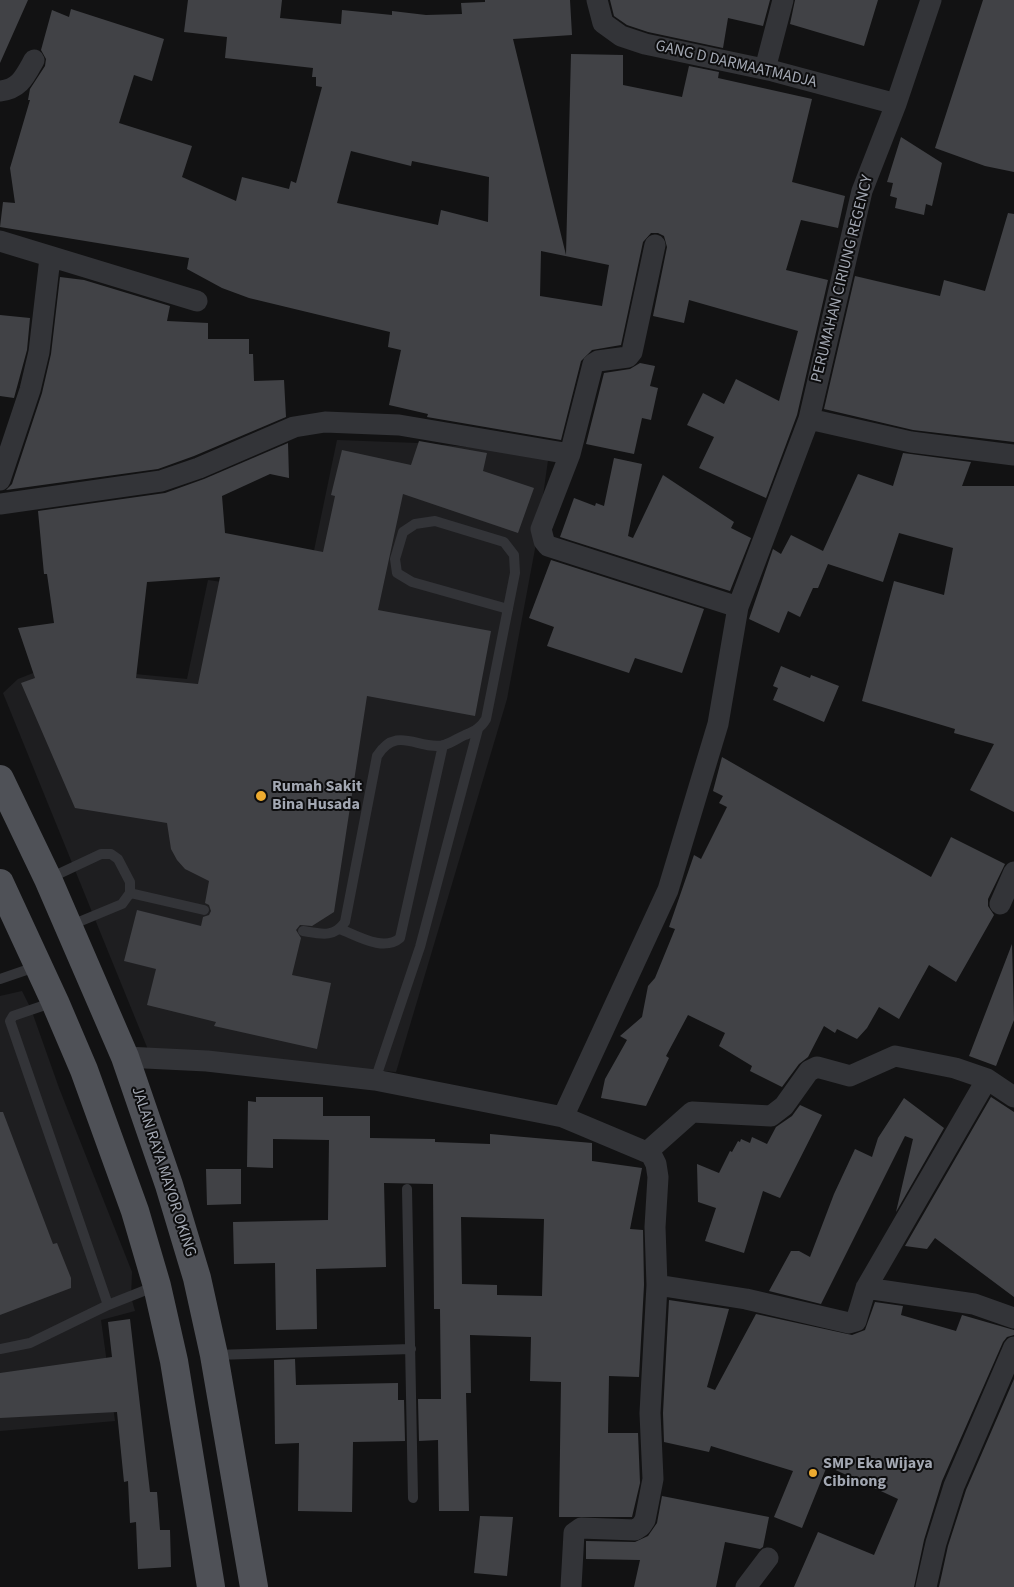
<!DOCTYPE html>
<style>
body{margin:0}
canvas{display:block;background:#121213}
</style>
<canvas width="1014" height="1587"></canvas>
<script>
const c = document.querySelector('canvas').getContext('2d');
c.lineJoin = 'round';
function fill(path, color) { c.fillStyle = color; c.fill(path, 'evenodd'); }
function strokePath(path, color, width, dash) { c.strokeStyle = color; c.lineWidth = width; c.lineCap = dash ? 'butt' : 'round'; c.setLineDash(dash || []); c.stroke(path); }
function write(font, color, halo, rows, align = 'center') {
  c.font = font + ' "Source Sans 3",sans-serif'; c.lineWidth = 4; c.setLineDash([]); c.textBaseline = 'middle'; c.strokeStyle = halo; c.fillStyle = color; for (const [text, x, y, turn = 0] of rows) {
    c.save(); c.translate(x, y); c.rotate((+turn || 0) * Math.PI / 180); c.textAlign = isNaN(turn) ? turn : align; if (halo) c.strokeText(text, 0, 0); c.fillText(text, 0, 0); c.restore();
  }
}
const built = new Path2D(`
 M 337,440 L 417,443 L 549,453 L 537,538 L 507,699 L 396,1072 L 149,1052 L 3,693 L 18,679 L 51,666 L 187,679 L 208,580 L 305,594 Z
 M 22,991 L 31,1009 L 59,1088 L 132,1272 L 131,1297 L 135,1311 L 101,1320 L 115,1421 L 0,1431 L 0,996 Z`);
const building = new Path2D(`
 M 0,0 L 28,0 L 0,63 Z
 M 188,0 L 282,0 L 280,18 L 341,24 L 342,10 L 392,15 L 392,11 L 426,15 L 462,14 L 461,3 L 485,2 L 485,0 L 570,0 L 572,35 L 513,39 L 566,255 L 571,54 L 623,55 L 623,85 L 682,97 L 689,66 L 719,72 L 718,78 L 812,99 L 792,182 L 845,196 L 838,228 L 801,220 L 786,270 L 828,280 L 797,415 L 766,498 L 699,468 L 714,437 L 687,425 L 703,393 L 724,404 L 736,379 L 779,401 L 798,331 L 689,300 L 684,323 L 653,316 L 667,247 L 664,236 L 658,233 L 651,233 L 643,242 L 621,345 L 592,350 L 581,361 L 561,440 L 427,417 L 428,414 L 389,405 L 401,350 L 388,347 L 390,332 L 249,298 L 222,288 L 187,269 L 189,258 L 0,227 L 3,202 L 15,203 L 10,168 L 30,100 L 28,100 L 30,89 L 45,66 L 46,59 L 41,50 L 52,10 L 69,17 L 71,9 L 164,39 L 152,81 L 134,75 L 119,123 L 192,146 L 182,177 L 236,201 L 242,177 L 289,189 L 291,181 L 296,183 L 322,87 L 316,86 L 316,77 L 312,77 L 313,68 L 225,58 L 227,37 L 184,32 ZM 351,151 L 411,166 L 412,161 L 489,177 L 488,222 L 441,210 L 438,225 L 337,203 ZM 541,251 L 609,265 L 602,306 L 540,296 Z
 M 610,0 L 770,0 L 763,26 L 728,18 L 723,48 L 648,32 L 627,25 L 614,16 Z
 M 795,0 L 878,0 L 864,46 L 790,24 Z
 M 983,0 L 1014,0 L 1014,172 L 985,166 L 935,148 Z
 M 901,137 L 942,163 L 932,206 L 926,204 L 924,215 L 895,208 L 897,198 L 890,196 L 893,183 L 887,182 Z
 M 1008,213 L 1014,214 L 1014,442 L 913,430 L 824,409 L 855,276 L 940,296 L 944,280 L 985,291 Z
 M 60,277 L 84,280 L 170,306 L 167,321 L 208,323 L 208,339 L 249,339 L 249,354 L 253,354 L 254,381 L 284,380 L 286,417 L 194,456 L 158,469 L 6,490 L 12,484 L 42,393 L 51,354 Z
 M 0,315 L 30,318 L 27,350 L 14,398 L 0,396 Z
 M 640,363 L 655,366 L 650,386 L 658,388 L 651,420 L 642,418 L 634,454 L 586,444 L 604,373 L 630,369 Z
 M 419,441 L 487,453 L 483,471 L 534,488 L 518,533 L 403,494 L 378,610 L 491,631 L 475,716 L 367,696 L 334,912 L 312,926 L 300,925 L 296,930 L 301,938 L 292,975 L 331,983 L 317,1049 L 214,1026 L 216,1022 L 147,1005 L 156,969 L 124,961 L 137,910 L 201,926 L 203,917 L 209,915 L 211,911 L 209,905 L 205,903 L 209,881 L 185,869 L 177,860 L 171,849 L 167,823 L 75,808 L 21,683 L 35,678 L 18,628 L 54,623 L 47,574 L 44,574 L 38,511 L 165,493 L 204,479 L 288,443 L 289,478 L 270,474 L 222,496 L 225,533 L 323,552 L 335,496 L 331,495 L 342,450 L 411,465 ZM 220,577 L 198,684 L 136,678 L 147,582 Z
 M 903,453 L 971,462 L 962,486 L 1014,486 L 1014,812 L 970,790 L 994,744 L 954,733 L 955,729 L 862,701 L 894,581 L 944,595 L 953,548 L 899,533 L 883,582 L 828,564 L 818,588 L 813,588 L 800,617 L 788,611 L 779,633 L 749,619 L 773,549 L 781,554 L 791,535 L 823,551 L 858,474 L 893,486 Z
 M 614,458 L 642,464 L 628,536 L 633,538 L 663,475 L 734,522 L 731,528 L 751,538 L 730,591 L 560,537 L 574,498 L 595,506 L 596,503 L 604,506 Z
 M 551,560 L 704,609 L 682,673 L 635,658 L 629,673 L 547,646 L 554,627 L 529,618 Z
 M 781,666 L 810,678 L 811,675 L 839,686 L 824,722 L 773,700 L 778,688 L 773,686 Z
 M 722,757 L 931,877 L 951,837 L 1005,864 L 988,899 L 988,906 L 994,915 L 956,982 L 929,965 L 899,1019 L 879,1007 L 867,1028 L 857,1039 L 837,1029 L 835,1033 L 824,1026 L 808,1057 L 799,1064 L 782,1087 L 750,1071 L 752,1066 L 719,1046 L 725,1033 L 688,1015 L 666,1056 L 669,1058 L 646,1106 L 601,1098 L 605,1079 L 627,1040 L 620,1036 L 642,1017 L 648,986 L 655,978 L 675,929 L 669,927 L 694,855 L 701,859 L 727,807 L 719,803 L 723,796 L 713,791 Z
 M 1012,944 L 1014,1020 L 996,1066 L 969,1056 Z
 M 256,1097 L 323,1097 L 323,1116 L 370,1116 L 370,1138 L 435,1139 L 435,1142 L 490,1144 L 490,1134 L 592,1143 L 592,1161 L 642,1168 L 630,1229 L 643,1230 L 644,1285 L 639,1377 L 609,1376 L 608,1433 L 638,1433 L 640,1483 L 632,1517 L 559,1517 L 561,1382 L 530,1381 L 531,1337 L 470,1335 L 471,1393 L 466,1393 L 469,1511 L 439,1511 L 438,1440 L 419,1441 L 418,1399 L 441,1399 L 440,1309 L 434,1309 L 433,1184 L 384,1183 L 386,1267 L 316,1269 L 317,1329 L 276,1330 L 275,1263 L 234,1264 L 233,1222 L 328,1220 L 329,1140 L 273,1139 L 273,1168 L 247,1167 L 248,1101 L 256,1102 ZM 461,1217 L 544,1219 L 542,1296 L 497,1295 L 497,1285 L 462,1284 Z
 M 991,1097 L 1014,1112 L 1014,1297 L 935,1238 L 927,1249 L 905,1246 Z
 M 904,1098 L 944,1128 L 896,1212 L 913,1139 L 905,1136 L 821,1304 L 769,1291 L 791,1251 L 799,1251 L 810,1257 L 834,1194 L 855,1149 L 872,1157 L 878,1138 Z
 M 800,1105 L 822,1115 L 780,1198 L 763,1191 L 744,1253 L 705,1241 L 716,1208 L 698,1202 L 697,1164 L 719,1173 L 730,1151 L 732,1152 L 738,1141 L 740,1142 L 741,1139 L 750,1143 L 752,1137 L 767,1144 L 776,1127 L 792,1116 Z
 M 0,1112 L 3,1112 L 53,1244 L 57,1243 L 71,1278 L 71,1288 L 0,1315 Z
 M 206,1169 L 241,1169 L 241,1204 L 207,1205 Z
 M 669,1300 L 729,1309 L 707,1387 L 715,1390 L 756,1314 L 852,1335 L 865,1330 L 875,1302 L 903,1306 L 901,1315 L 956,1331 L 962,1315 L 1014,1330 L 1014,1335 L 1007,1337 L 1003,1342 L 942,1481 L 924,1540 L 914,1587 L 794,1587 L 818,1532 L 874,1555 L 898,1499 L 827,1466 L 802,1528 L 774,1517 L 793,1471 L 711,1446 L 709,1452 L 664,1442 L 663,1413 Z
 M 130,1319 L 150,1492 L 157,1492 L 160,1530 L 170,1530 L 171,1567 L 138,1569 L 136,1522 L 130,1523 L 128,1481 L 124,1482 L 117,1412 L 0,1418 L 0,1373 L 112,1357 L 108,1322 Z
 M 295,1359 L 296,1385 L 398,1383 L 398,1400 L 404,1400 L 405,1441 L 353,1442 L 352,1512 L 298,1511 L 299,1443 L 275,1444 L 274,1360 Z
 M 1014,1379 L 1014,1587 L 939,1587 L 948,1546 L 966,1490 Z
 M 662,1496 L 769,1517 L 763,1547 L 760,1549 L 725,1542 L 716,1587 L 634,1587 L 640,1560 L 586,1559 L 586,1541 L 635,1542 L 648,1536 L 657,1523 Z
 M 480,1516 L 513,1517 L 507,1576 L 474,1573 Z`);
const lane = new Path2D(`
 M 50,878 L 101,854 L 111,854 L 118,859 L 130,882 L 130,893 L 122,904 L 69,926
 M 130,893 L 204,910
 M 340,929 C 358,936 384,952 400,938 L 443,745
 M 303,931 C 321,934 334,938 345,922 L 377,756 C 397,724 419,751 444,745 C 451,743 458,738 465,735 C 474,731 481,728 486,719 L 515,573 L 514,555 L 504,542 L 435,521 L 415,524 L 403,532 L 395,559 L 397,573 L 412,582 L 508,609
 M 0,979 L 38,966
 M 54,1002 L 13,1016 L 10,1021 L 108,1305
 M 375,1080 L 420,947 L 478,729
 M 407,1189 L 413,1498
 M 0,1349 L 30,1343 L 108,1305 L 156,1286
 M 215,1355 L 411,1349`);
const street = new Path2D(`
 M 597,0 L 603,23 L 621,36 L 645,44 L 773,71 L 896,104
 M 765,69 L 783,0
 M 0,91 C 20,89 25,76 34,60
 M 0,241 L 197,301
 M 655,245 L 632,352 L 628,357 L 598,361 L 593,364 L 570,454 L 541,529 L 544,541 L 548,546 L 738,607
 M 809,419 L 911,442 L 1014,455
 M 0,480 L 30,390 L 39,352 L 50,258
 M 0,504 L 161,481 L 199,468 L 294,427 L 325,422 L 399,425 L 570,454
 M 1000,904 L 1014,872
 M 125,1057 L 207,1061 L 375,1080 L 563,1117 L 668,890 L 718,724 L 738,607 L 809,419 L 862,191 L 896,104 L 931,0
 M 563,1117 L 651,1154 L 656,1164 L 658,1177 L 655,1227 L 657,1285 L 650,1413 L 653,1479 L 645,1520 L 641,1526 L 635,1530 L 581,1528 L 574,1533 L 571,1587
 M 647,1152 L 692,1112 L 771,1116 L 784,1106 L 809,1071 L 817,1067 L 850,1076 L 895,1056 L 955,1068 L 987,1079 L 1014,1097
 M 657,1285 L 746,1299 L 849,1323 L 856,1321 L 866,1288 L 987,1079
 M 866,1288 L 974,1304 L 1014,1318
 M 746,1587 L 768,1558
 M 926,1587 L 936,1543 L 954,1486 L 1014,1347`);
const primary = new Path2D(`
 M 0,779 L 48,879 L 125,1057 L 169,1185 L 197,1278 L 214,1355 L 254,1587
 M 0,883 L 55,1002 L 84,1070 L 135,1211 L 157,1286 L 174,1361 L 211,1587`);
const markers = [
 [261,796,6,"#edab30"],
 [813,1473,5,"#edab30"]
];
const streetNames = [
 ["GANG D DARMAATMADJA",736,65,13],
 ["PERUMAHAN CIRIUNG REGENCY",843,279,-76],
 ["JALAN RAYA MAYOR OKING",163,1172,72]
];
const poiNames = [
 ["Rumah Sakit",272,787],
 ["Bina Husada",272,805],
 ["SMP Eka Wijaya",823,1464],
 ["Cibinong",823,1482]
];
fill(built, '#1e1e20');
fill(building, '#414246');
strokePath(lane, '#333438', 10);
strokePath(street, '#333438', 21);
strokePath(primary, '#4f5157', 28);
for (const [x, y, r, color] of markers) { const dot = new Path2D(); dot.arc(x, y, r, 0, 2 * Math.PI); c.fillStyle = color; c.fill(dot); strokePath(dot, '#0d0d0e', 2); }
write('16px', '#a3a8b3', '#0d0d0e', streetNames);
write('bold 16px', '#a3a8b3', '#0d0d0e', poiNames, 'left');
</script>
